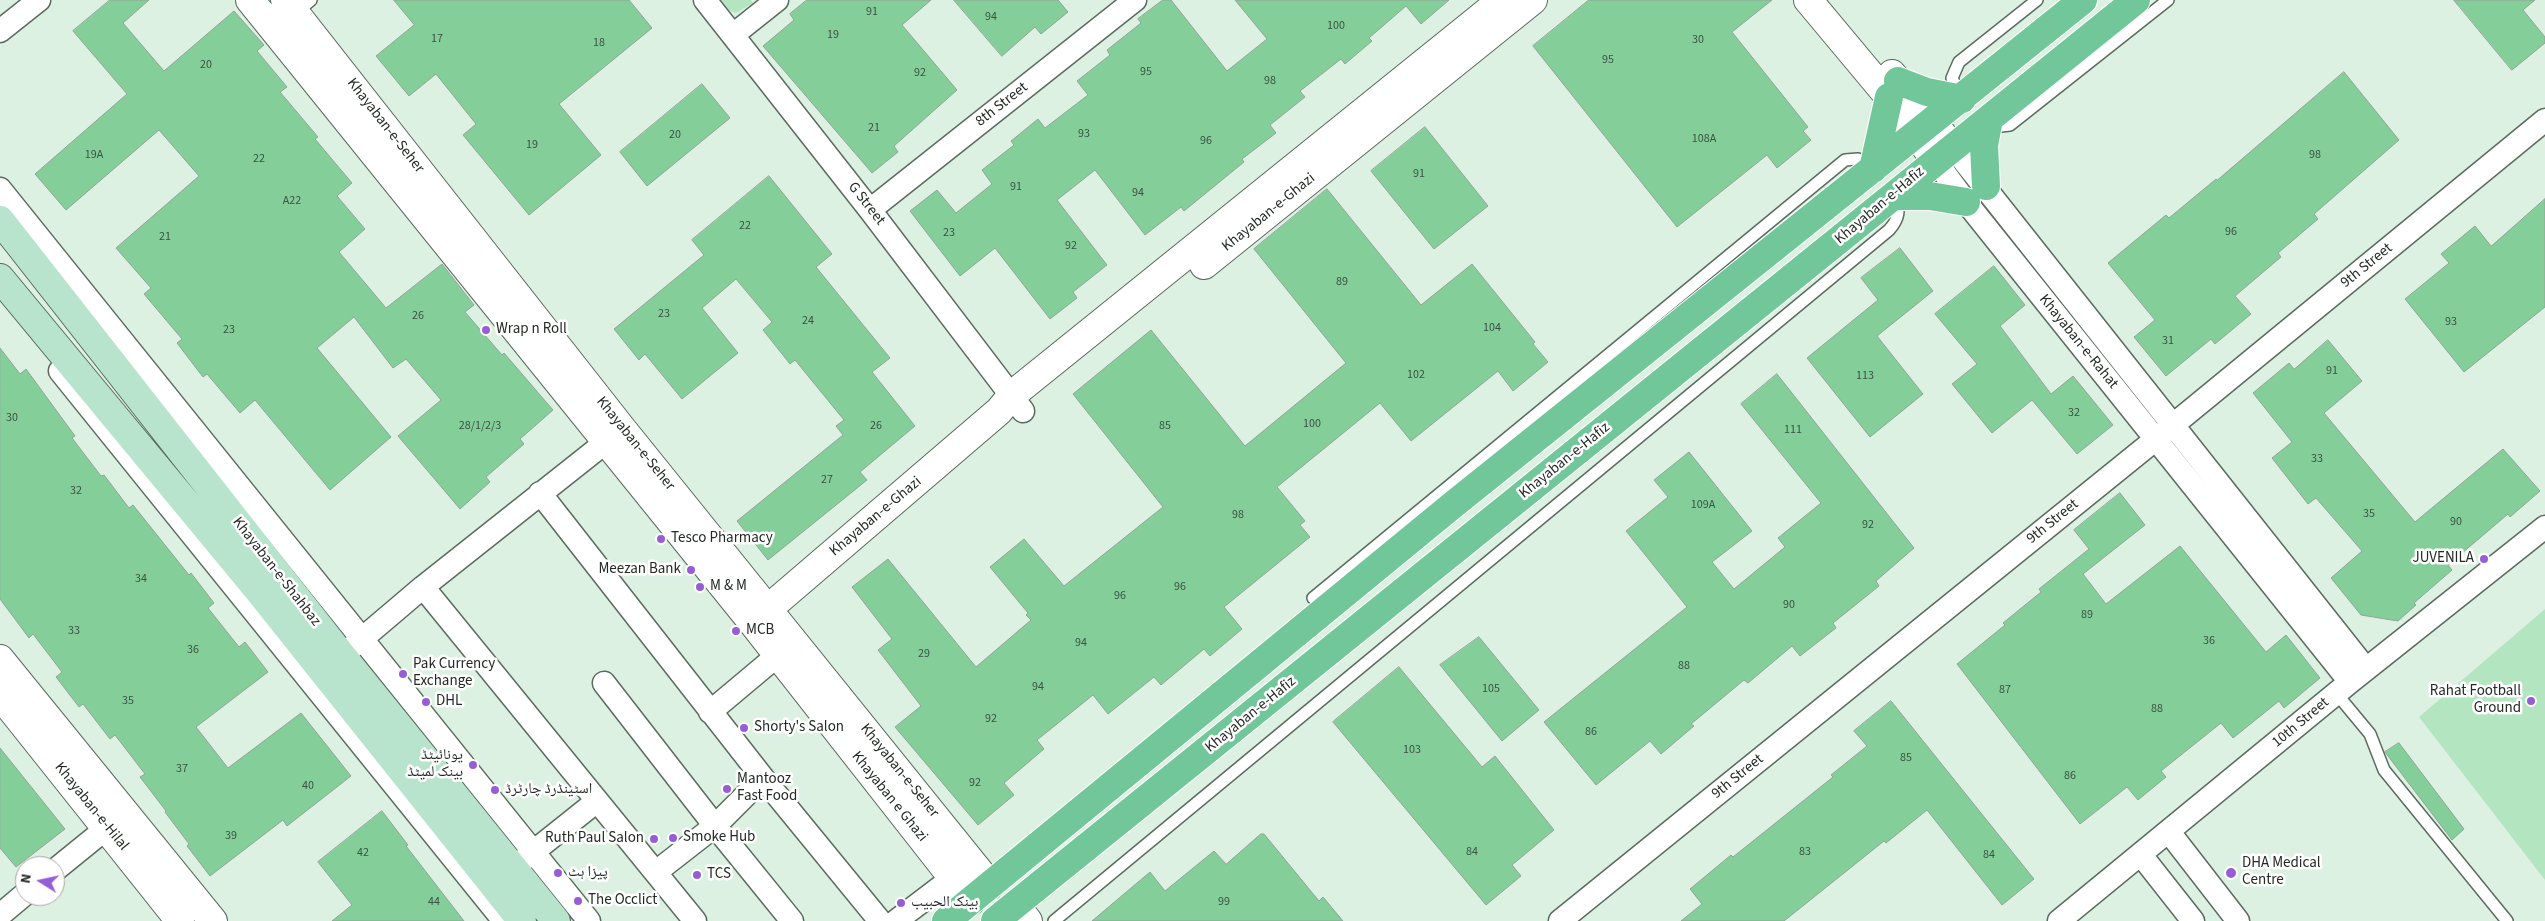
<!DOCTYPE html>
<meta charset="utf-8">
<style>
body{margin:0}
#map{position:relative;width:2545px;height:921px;overflow:hidden;background:#ddf1e2;font-family:"Source Sans 3",sans-serif}
canvas{display:block}
.north{position:absolute;left:15px;top:856px;width:50px;height:50px;box-sizing:border-box;background:#fff;border:1px solid #a7aaa7;border-radius:50%;rotate:280deg;font-size:14px;font-weight:700;line-height:20px;text-align:center;color:#232a24}
.north::after{content:'';display:block;margin:auto;width:18px;height:22px;background:#965ed6;clip-path:polygon(50% 0,100% 100%,50% 72%,0 100%)}
</style>
<div id="map">
<canvas width="2545" height="921"></canvas>
<div class="north">N</div>
</div>
<script>
const c = document.querySelector('canvas').getContext('2d');
c.lineJoin = 'round';
function fill(path, color) { c.fillStyle = color; c.fill(path, 'evenodd'); }
function strokePath(path, color, width, dash) { c.strokeStyle = color; c.lineWidth = width; c.lineCap = dash ? 'butt' : 'round'; c.setLineDash(dash || []); c.stroke(path); }
function write(font, color, halo, rows, align = 'center') {
  c.font = font + ' "Source Sans 3","Noto Naskh Arabic",sans-serif'; c.lineWidth = 5; c.setLineDash([]); c.textBaseline = 'middle'; c.strokeStyle = halo; c.fillStyle = color; for (const [text, x, y, turn = 0] of rows) {
    c.save(); c.translate(x, y); c.rotate((+turn || 0) * Math.PI / 180); c.textAlign = isNaN(turn) ? turn : align; if (halo) c.strokeText(text, 0, 0); c.fillText(text, 0, 0); c.restore();
  }
}
const green = new Path2D(`
 M 714,0 L 751,0 L 753,3 L 736,13 L 720,7 Z
 M 2545,609 L 2545,880 L 2419,717 Z`);
const building = new Path2D(`
 M 110,0 L 149,0 L 123,23 L 164,71 L 234,11 L 264,45 L 257,51 L 287,87 L 280,92 L 318,137 L 315,139 L 352,183 L 337,196 L 365,229 L 339,252 L 386,308 L 442,264 L 474,305 L 465,312 L 502,355 L 504,353 L 553,410 L 520,439 L 524,444 L 486,477 L 490,482 L 460,509 L 398,436 L 441,400 L 406,359 L 393,368 L 354,317 L 317,348 L 391,437 L 330,490 L 255,400 L 240,413 L 207,374 L 203,377 L 177,343 L 182,339 L 144,294 L 151,288 L 116,248 L 199,176 L 159,130 L 66,210 L 35,174 L 127,94 L 73,31 Z
 M 394,0 L 629,0 L 652,28 L 559,104 L 601,155 L 529,215 L 463,135 L 476,124 L 436,74 L 409,96 L 376,56 L 414,25 Z
 M 807,0 L 931,0 L 902,25 L 957,90 L 894,146 L 898,152 L 872,173 L 763,46 L 794,20 L 790,14 Z
 M 954,0 L 1058,0 L 1068,12 L 1041,34 L 1035,27 L 1002,56 Z
 M 1163,0 L 1171,0 L 1227,71 L 1267,39 L 1235,0 L 1449,0 L 1421,24 L 1406,6 L 1369,38 L 1372,41 L 1345,64 L 1341,59 L 1300,91 L 1305,97 L 1270,125 L 1276,133 L 1242,159 L 1244,162 L 1184,211 L 1181,207 L 1145,235 L 1095,170 L 1057,200 L 1107,265 L 1073,292 L 1077,298 L 1050,319 L 995,248 L 960,276 L 910,211 L 937,190 L 956,213 L 992,184 L 982,170 L 1014,145 L 1011,141 L 1038,119 L 1045,128 L 1088,95 L 1077,81 L 1110,55 L 1107,50 L 1141,23 L 1138,19 Z
 M 1589,0 L 1772,0 L 1732,32 L 1808,127 L 1803,131 L 1811,140 L 1777,168 L 1767,155 L 1677,227 L 1533,46 Z
 M 2454,0 L 2535,0 L 2523,10 L 2545,37 L 2545,43 L 2512,70 Z
 M 2344,72 L 2399,140 L 2314,214 L 2318,219 L 2278,253 L 2281,257 L 2235,296 L 2251,314 L 2215,344 L 2211,339 L 2166,376 L 2134,337 L 2155,320 L 2108,263 L 2166,215 L 2169,218 L 2216,179 L 2217,180 Z
 M 702,84 L 730,118 L 647,186 L 620,152 Z
 M 1425,127 L 1488,206 L 1434,249 L 1371,171 Z
 M 769,176 L 832,254 L 816,267 L 890,358 L 872,372 L 915,426 L 860,472 L 867,480 L 768,560 L 737,521 L 843,435 L 836,426 L 844,420 L 795,360 L 790,364 L 763,330 L 772,322 L 736,279 L 702,308 L 738,353 L 682,399 L 645,354 L 639,360 L 614,329 L 704,255 L 692,240 Z
 M 1327,189 L 1421,305 L 1472,264 L 1535,342 L 1533,344 L 1548,362 L 1513,391 L 1498,371 L 1411,441 L 1380,403 L 1277,487 L 1305,521 L 1300,525 L 1310,537 L 1224,607 L 1242,629 L 1210,656 L 1204,649 L 1161,685 L 1154,677 L 1108,714 L 1093,695 L 1037,740 L 1044,749 L 1004,783 L 1014,795 L 978,825 L 895,727 L 921,706 L 878,650 L 892,639 L 852,587 L 888,559 L 976,667 L 1031,620 L 1026,615 L 1028,613 L 990,567 L 1024,539 L 1064,586 L 1163,507 L 1073,394 L 1151,330 L 1245,446 L 1346,363 L 1254,249 Z
 M 2545,199 L 2545,307 L 2464,372 L 2405,299 L 2449,263 L 2441,254 L 2475,226 L 2491,246 Z
 M 1900,248 L 1933,291 L 1877,336 L 1923,394 L 1870,437 L 1807,358 L 1878,300 L 1861,278 Z
 M 1994,266 L 2025,305 L 2000,326 L 2051,394 L 2073,376 L 2113,425 L 2077,454 L 2032,400 L 1992,433 L 1952,384 L 1977,364 L 1935,314 Z
 M 2328,340 L 2362,381 L 2324,413 L 2415,522 L 2503,449 L 2540,491 L 2510,517 L 2508,514 L 2448,565 L 2452,570 L 2414,603 L 2416,605 L 2398,621 L 2361,615 L 2331,578 L 2362,551 L 2316,498 L 2308,504 L 2272,458 L 2292,442 L 2253,393 L 2289,363 L 2294,369 Z
 M 0,348 L 20,374 L 26,369 L 75,436 L 72,438 L 101,476 L 104,475 L 129,508 L 133,505 L 189,575 L 191,573 L 214,603 L 208,608 L 239,647 L 245,642 L 268,672 L 196,727 L 228,768 L 301,713 L 351,776 L 287,826 L 283,820 L 210,876 L 187,846 L 189,844 L 165,812 L 166,811 L 140,777 L 145,774 L 115,735 L 110,739 L 83,704 L 79,707 L 56,677 L 62,672 L 33,634 L 29,638 L 0,599 Z
 M 1777,374 L 1914,548 L 1876,581 L 1879,586 L 1833,623 L 1836,628 L 1800,656 L 1792,646 L 1748,683 L 1744,680 L 1691,724 L 1694,726 L 1661,754 L 1650,741 L 1596,785 L 1544,722 L 1687,607 L 1626,531 L 1668,497 L 1654,480 L 1689,452 L 1752,531 L 1712,562 L 1734,589 L 1785,547 L 1778,538 L 1821,503 L 1741,404 Z
 M 2120,493 L 2145,525 L 2083,574 L 2106,604 L 2180,546 L 2266,652 L 2286,635 L 2320,678 L 2284,708 L 2279,701 L 2233,738 L 2221,723 L 2161,771 L 2166,777 L 2138,800 L 2127,787 L 2080,824 L 1957,664 L 2005,625 L 2003,623 L 2041,592 L 2039,589 L 2089,549 L 2074,530 Z
 M 1479,637 L 1539,710 L 1502,741 L 1440,665 Z
 M 1399,667 L 1482,767 L 1495,756 L 1554,830 L 1512,865 L 1521,876 L 1486,905 L 1333,722 Z
 M 1891,701 L 2034,879 L 2002,905 L 1927,810 L 1886,843 L 1884,841 L 1784,921 L 1681,921 L 1702,904 L 1690,889 L 1731,855 L 1733,857 L 1833,777 L 1831,775 L 1867,746 L 1854,731 Z
 M 2399,743 L 2464,829 L 2452,840 L 2385,752 Z
 M 0,748 L 65,829 L 16,867 L 0,848 Z
 M 382,811 L 408,845 L 406,846 L 464,921 L 332,921 L 352,905 L 318,862 Z
 M 1261,834 L 1264,834 L 1319,901 L 1323,897 L 1343,921 L 1092,921 L 1150,872 L 1165,891 L 1214,851 L 1226,864 Z`);
const service = new Path2D(`
 M 296,13 L 311,0
 M 1961,97 L 1952,78 L 1959,62 L 2037,0
 M 1989,119 L 2001,126 L 2010,125 L 2168,0
 M 1313,598 L 1845,160 L 1858,159 L 1872,168
 M 2336,693 L 2370,734 L 2384,770 L 2507,921
 M 1054,921 L 1889,230 C 1899,219 1900,211 1895,197`);
const minor = new Path2D(`
 M 705,0 L 870,210 L 1023,411
 M 0,31 L 39,0
 M 733,35 L 777,0
 M 1952,146 L 2366,669
 M 1935,160 L 1966,202 L 2350,682
 M 0,189 L 589,921
 M 870,210 L 1135,0
 M 60,371 L 504,921
 M 540,493 L 763,778 L 880,921
 M 423,587 L 695,921
 M 350,649 L 423,587 L 606,442
 M 604,683 L 715,826 L 792,921
 M 710,712 L 778,655
 M 2169,832 L 2238,921
 M 2141,855 L 2193,921
 M 523,860 L 597,801
 M 55,870 L 108,827
 M 656,872 L 715,826 L 763,778
 M 0,915 L 25,894
 M 896,921 L 967,867
 M 1560,921 L 2156,439 L 2545,120
 M 2059,921 L 2350,682 L 2545,527`);
const tertiary = new Path2D(`
 M 250,0 L 752,622 L 971,901
 M 285,0 L 623,430 L 990,885
 M 1808,0 L 1889,97 L 1935,160
 M 1892,74 L 1952,146
 M 1204,265 L 1533,0
 M 755,620 L 999,411 L 1012,395 L 1502,0
 M 0,659 L 213,921
 M 0,695 L 180,921
 M 1016,906 L 1028,921`);
const secondary = new Path2D(`
 M 0,220 L 342,656 L 556,921
 M 0,278 L 259,591 L 522,921`);
const primary = new Path2D(`
 M 1898,81 L 1927,92 L 1962,99
 M 1873,169 L 1889,97
 M 1986,186 L 1984,145 L 1989,119
 M 1894,196 L 1930,196 L 1966,202
 M 946,921 L 1454,504 L 2083,0
 M 995,921 L 2136,0`);
const markers = [
 [486,330,5,"#965ed6"],
 [661,539,5,"#965ed6"],
 [2484,559,5,"#965ed6"],
 [691,570,5,"#965ed6"],
 [700,587,5,"#965ed6"],
 [736,631,5,"#965ed6"],
 [403,674,5,"#965ed6"],
 [2531,701,5,"#965ed6"],
 [426,702,5,"#965ed6"],
 [744,728,5,"#965ed6"],
 [473,765,5,"#965ed6"],
 [727,789,5,"#965ed6"],
 [495,790,5,"#965ed6"],
 [673,838,5,"#965ed6"],
 [654,839,5,"#965ed6"],
 [558,873,5,"#965ed6"],
 [2231,873,6,"#965ed6"],
 [697,875,5,"#965ed6"],
 [578,901,5,"#965ed6"],
 [901,903,5,"#965ed6"]
];
const numberNames = [
 ["91",872,12],
 ["94",991,17],
 ["100",1336,26],
 ["19",833,35],
 ["17",437,39],
 ["30",1698,40],
 ["18",599,43],
 ["95",1608,60],
 ["20",206,65],
 ["95",1146,72],
 ["92",920,73],
 ["98",1270,81],
 ["21",874,128],
 ["93",1084,134],
 ["20",675,135],
 ["108A",1704,139],
 ["96",1206,141],
 ["19",532,145],
 ["19A",94,155],
 ["98",2315,155],
 ["22",259,159],
 ["91",1419,174],
 ["91",1016,187],
 ["94",1138,193],
 ["A22",292,201],
 ["22",745,226],
 ["96",2231,232],
 ["23",949,233],
 ["21",165,237],
 ["92",1071,246],
 ["89",1342,282],
 ["23",664,314],
 ["26",418,316],
 ["24",808,321],
 ["93",2451,322],
 ["104",1492,328],
 ["23",229,330],
 ["31",2168,341],
 ["91",2332,371],
 ["102",1416,375],
 ["113",1865,376],
 ["32",2074,413],
 ["30",12,418],
 ["100",1312,424],
 ["28/1/2/3",480,426],
 ["26",876,426],
 ["85",1165,426],
 ["111",1793,430],
 ["33",2317,459],
 ["27",827,480],
 ["32",76,491],
 ["109A",1703,505],
 ["35",2369,514],
 ["98",1238,515],
 ["90",2456,522],
 ["92",1868,525],
 ["34",141,579],
 ["96",1180,587],
 ["96",1120,596],
 ["90",1789,605],
 ["89",2087,615],
 ["33",74,631],
 ["36",2209,641],
 ["94",1081,643],
 ["36",193,650],
 ["29",924,654],
 ["88",1684,666],
 ["94",1038,687],
 ["105",1491,689],
 ["87",2005,690],
 ["35",128,701],
 ["88",2157,709],
 ["92",991,719],
 ["86",1591,732],
 ["103",1412,750],
 ["85",1906,758],
 ["37",182,769],
 ["86",2070,776],
 ["92",975,783],
 ["40",308,786],
 ["39",231,836],
 ["84",1472,852],
 ["83",1805,852],
 ["42",363,853],
 ["84",1989,855],
 ["44",434,902],
 ["99",1224,902]
];
const streetNames = [
 ["8th Street",1002,105,-38],
 ["Khayaban-e-Seher",385,126,52],
 ["G Street",866,204,52],
 ["Khayaban-e-Hafiz",1880,206,-40],
 ["Khayaban-e-Ghazi",1269,213,-39],
 ["9th Street",2367,266,-39],
 ["Khayaban-e-Rahat",2078,342,51],
 ["Khayaban-e-Seher",635,444,51],
 ["Khayaban-e-Hafiz",1565,461,-39],
 ["Khayaban-e-Ghazi",876,517,-40],
 ["9th Street",2053,522,-39],
 ["Khayaban-e-Shahbaz",276,572,52],
 ["Khayaban-e-Hafiz",1251,715,-39],
 ["10th Street",2301,723,-40],
 ["Khayaban-e-Seher",899,771,51],
 ["9th Street",1738,777,-39],
 ["Khayaban e Ghazi",889,797,51],
 ["Khayaban-e-Hilal",91,807,51]
];
const poiNames = [
 ["Wrap n Roll",496,330],
 ["Tesco Pharmacy",671,539],
 ["JUVENILA",2474,559,"right"],
 ["Meezan Bank",681,570,"right"],
 ["M & M",710,587],
 ["MCB",746,631],
 ["Pak Currency",413,665],
 ["Exchange",413,682],
 ["Rahat Football",2521,692,"right"],
 ["Ground",2521,709,"right"],
 ["DHL",436,702],
 ["Shorty's Salon",754,728],
 ["یونائیٹڈ",463,756,"right"],
 ["بینک لمیٹڈ",463,773,"right"],
 ["Mantooz",737,780],
 ["Fast Food",737,797],
 ["اسٹینڈرڈ چارٹرڈ",505,790],
 ["Smoke Hub",683,838],
 ["Ruth Paul Salon",644,839,"right"],
 ["DHA Medical",2242,864],
 ["Centre",2242,881],
 ["پیزا ہٹ",568,873],
 ["TCS",707,875],
 ["The Occlict",588,901],
 ["بينک الحبيب",911,903]
];
fill(green, '#b4e5c1');
fill(building, '#84ce9a');
strokePath(building, '#91a496', 1);
strokePath(service, '#5a6b5f', 14);
strokePath(minor, '#5a6b5f', 25);
strokePath(tertiary, '#5a6b5f', 30);
strokePath(secondary, '#5a6b5f', 30);
strokePath(primary, '#fff', 30);
strokePath(service, '#fff', 11);
strokePath(minor, '#fff', 22);
strokePath(tertiary, '#fff', 28);
strokePath(secondary, '#b8e3cd', 28);
strokePath(primary, '#72c79a', 28);
for (const [x, y, r, color] of markers) { const dot = new Path2D(); dot.arc(x, y, r, 0, 2 * Math.PI); c.fillStyle = color; c.fill(dot); strokePath(dot, '#fff', 2); }
write('12px', '#3b5342', null, numberNames);
write('15px', '#232a24', '#fff', streetNames);
write('15px', '#232a24', '#fff', poiNames, 'left');
</script>
